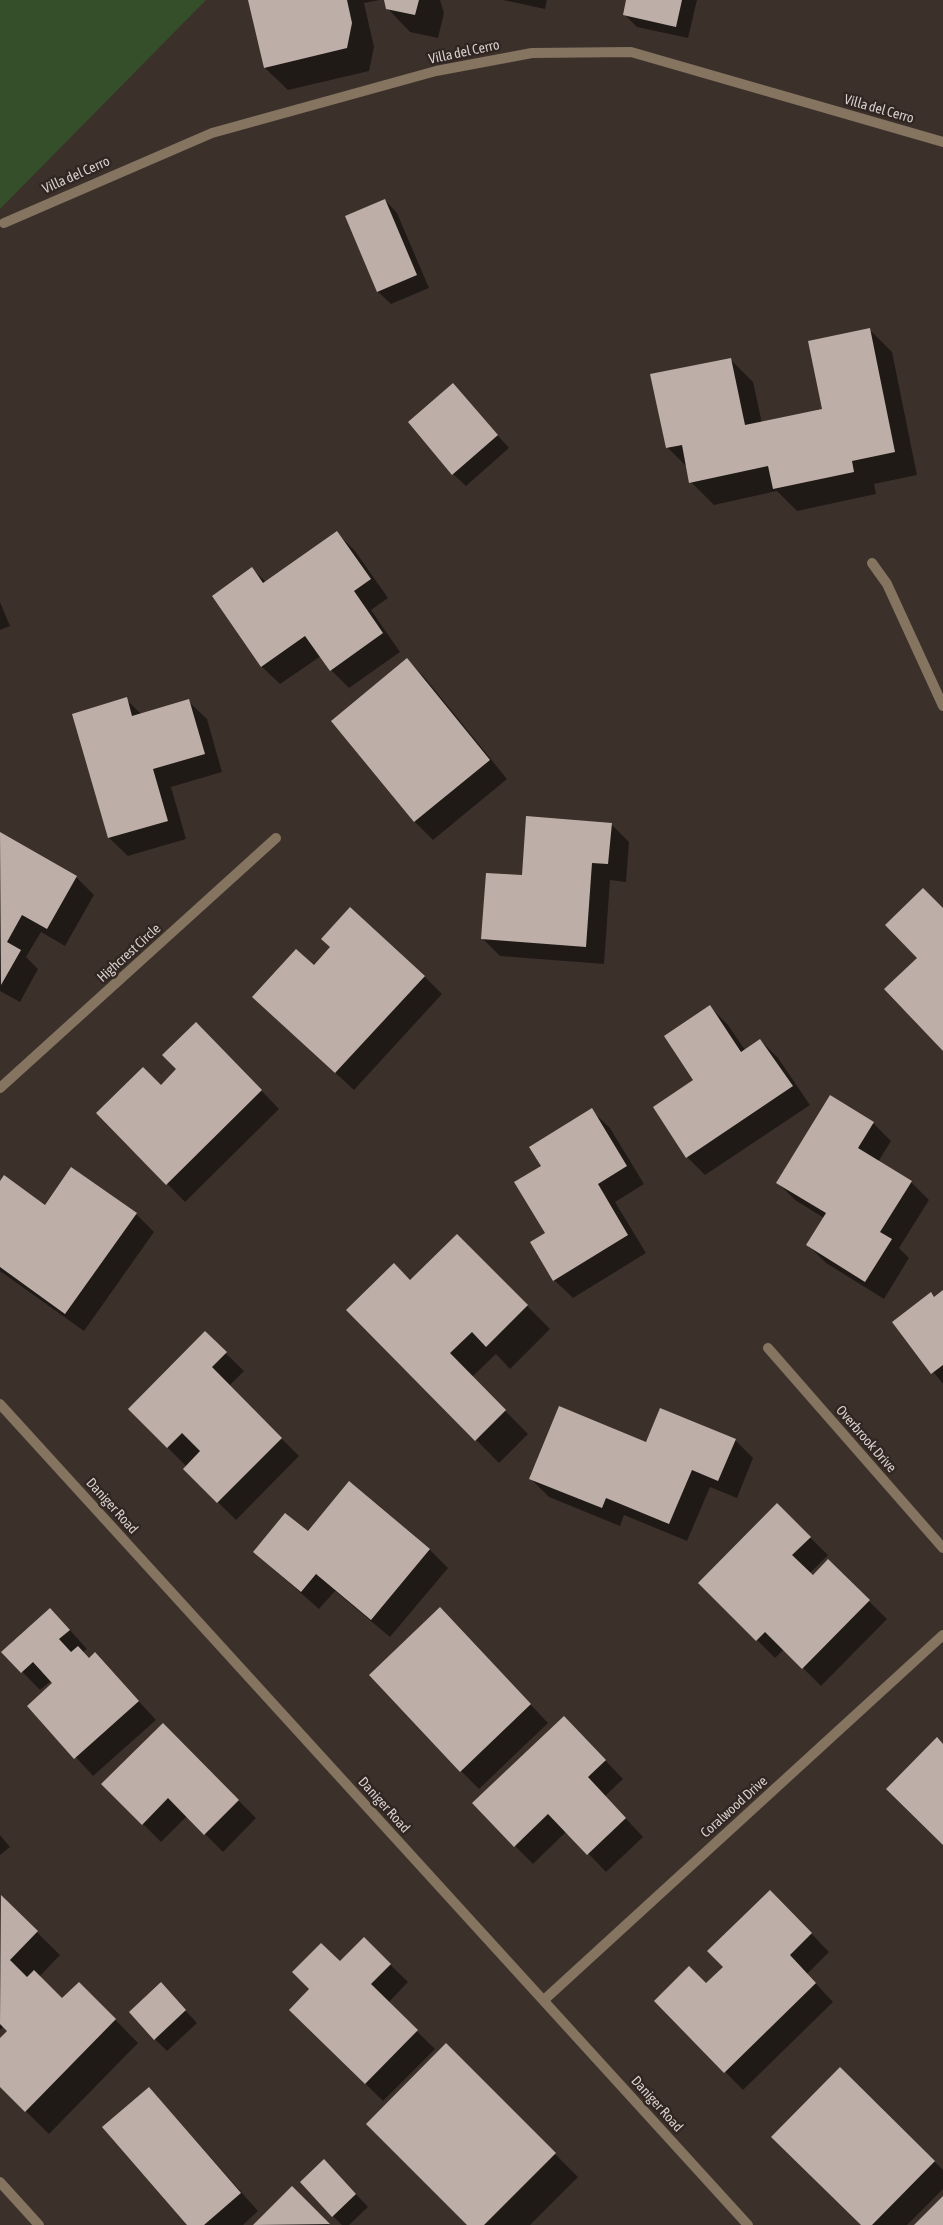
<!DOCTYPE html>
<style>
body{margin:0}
canvas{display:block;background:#3c302b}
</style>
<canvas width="943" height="2225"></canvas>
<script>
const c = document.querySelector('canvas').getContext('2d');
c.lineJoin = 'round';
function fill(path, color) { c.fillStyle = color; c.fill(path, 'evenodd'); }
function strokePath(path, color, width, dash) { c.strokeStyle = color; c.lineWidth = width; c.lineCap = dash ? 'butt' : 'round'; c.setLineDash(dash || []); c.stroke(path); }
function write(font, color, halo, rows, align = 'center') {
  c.font = font + ' "Asap Condensed",sans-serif'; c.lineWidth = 5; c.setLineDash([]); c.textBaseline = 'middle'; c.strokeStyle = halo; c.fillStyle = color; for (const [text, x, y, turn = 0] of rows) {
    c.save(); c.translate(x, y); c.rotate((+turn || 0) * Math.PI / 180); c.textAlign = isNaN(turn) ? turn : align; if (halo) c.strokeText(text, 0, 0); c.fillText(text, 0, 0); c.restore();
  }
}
const green = new Path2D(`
 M 0,0 L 206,0 L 0,209 Z`);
const shadow = new Path2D(`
 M 250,0 L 380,0 L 364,3 L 374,47 L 369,71 L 288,90 L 265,68 Z
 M 385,0 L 440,0 L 444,13 L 438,38 L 410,32 L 387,8 Z
 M 503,0 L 547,0 L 545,9 Z
 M 628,0 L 697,0 L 688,38 L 637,27 L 624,14 Z
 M 385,200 L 397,213 L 429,288 L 391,304 L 378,292 L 347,217 Z
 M 869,329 L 892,352 L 917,475 L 874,484 L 876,494 L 797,511 L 777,491 L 714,505 L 691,482 L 688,468 L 667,447 L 730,359 L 753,382 L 762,423 L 824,410 Z
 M 453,385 L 509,448 L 466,486 L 453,474 Z
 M 337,533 L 355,551 L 388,598 L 371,610 L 400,652 L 349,688 L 331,670 L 321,656 L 280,684 L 261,666 L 252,569 L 266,582 Z
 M 0,602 L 10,626 L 0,630 Z
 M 407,660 L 425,678 L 507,779 L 433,840 L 415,822 L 333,721 Z
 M 126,699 L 142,715 L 188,701 L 207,719 L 222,772 L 171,787 L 186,839 L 128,856 L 109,838 L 73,715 Z
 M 611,824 L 629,842 L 626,882 L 610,880 L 604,964 L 500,956 L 482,938 L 523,877 Z
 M 0,833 L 76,877 L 94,895 L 65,946 L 41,932 L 26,957 L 38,969 L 20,1002 L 0,991 Z
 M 314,967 L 424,976 L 442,994 L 354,1090 L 272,1015 Z
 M 710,1007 L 728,1025 L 745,1050 L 760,1040 L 778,1058 L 810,1105 L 705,1175 L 687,1157 Z
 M 214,1041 L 279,1109 L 185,1202 L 98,1113 L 161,1086 Z
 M 591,1110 L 610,1128 L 644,1184 L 615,1202 L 646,1253 L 573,1298 L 554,1280 L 532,1243 L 546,1233 L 542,1166 Z
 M 873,1123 L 891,1141 L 878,1162 L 911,1182 L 929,1200 L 899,1248 L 909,1258 L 884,1299 L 826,1263 L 808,1245 L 824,1218 L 795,1200 L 777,1182 Z
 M 0,1183 L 45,1206 L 136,1214 L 154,1232 L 84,1331 L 0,1271 Z
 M 457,1235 L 550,1329 L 510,1369 L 496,1354 L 472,1377 L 528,1434 L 499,1463 L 348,1310 L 411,1282 Z
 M 943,1292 L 943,1384 L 894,1323 L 931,1294 L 935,1298 Z
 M 205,1333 L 244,1371 L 229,1386 L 299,1456 L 236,1520 L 184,1469 L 187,1467 L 129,1409 Z
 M 735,1440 L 753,1458 L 737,1498 L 710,1487 L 687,1541 L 624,1515 L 620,1526 L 549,1497 L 531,1479 L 646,1443 Z
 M 349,1483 L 430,1550 L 448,1568 L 390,1637 L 335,1591 L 319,1609 L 254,1552 L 308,1533 Z
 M 777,1505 L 828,1555 L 809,1574 L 813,1577 L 828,1561 L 887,1619 L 821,1686 L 784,1649 L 775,1658 L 700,1583 Z
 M 458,1627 L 548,1723 L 479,1789 L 461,1771 Z
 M 68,1628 L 87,1649 L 83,1652 L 90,1659 L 95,1654 L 156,1720 L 93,1776 L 29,1706 L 54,1684 L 51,1681 L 40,1690 L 3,1652 Z
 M 163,1725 L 256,1818 L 223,1852 L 187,1816 L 161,1842 L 103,1784 Z
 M 582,1736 L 623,1779 L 605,1796 L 643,1837 L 606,1872 L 567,1831 L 533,1864 L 515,1846 Z
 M 0,1835 L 10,1847 L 0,1855 Z
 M 1,1897 L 60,1955 L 39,1977 L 62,2000 L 79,1983 L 138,2043 L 49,2134 L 0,2086 L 0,2040 L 9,2031 L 4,2026 L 0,2030 Z
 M 788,1909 L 829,1952 L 807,1974 L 833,2002 L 743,2090 L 656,2001 L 706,1985 Z
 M 364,1939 L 408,1982 L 388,2003 L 435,2049 L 383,2101 L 291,2010 Z
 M 173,1997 L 197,2023 L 167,2051 L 155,2039 Z
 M 446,2045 L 578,2177 L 530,2225 L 469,2225 Z
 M 840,2069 L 943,2170 L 943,2189 L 907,2225 L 862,2225 Z
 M 149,2088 L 258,2211 L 243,2225 L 189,2225 Z
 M 336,2173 L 368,2207 L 349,2225 L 342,2225 L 333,2216 Z
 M 292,2188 L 329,2225 L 255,2225 Z`);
const building = new Path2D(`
 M 248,0 L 347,0 L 352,23 L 347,48 L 264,68 Z
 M 384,0 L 419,0 L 415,15 L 386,9 Z
 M 626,0 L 682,0 L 676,27 L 623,15 Z
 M 385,199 L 417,275 L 377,292 L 345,216 Z
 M 870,328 L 895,452 L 852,461 L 854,472 L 773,489 L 768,466 L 689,483 L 682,445 L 666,448 L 650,374 L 731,358 L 745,425 L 822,409 L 808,341 Z
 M 453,383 L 498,435 L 452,475 L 408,422 Z
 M 337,531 L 371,579 L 354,591 L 383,633 L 330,671 L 305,636 L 261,667 L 212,596 L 252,567 L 263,583 Z
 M 407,658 L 490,760 L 414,822 L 331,721 Z
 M 127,697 L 132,716 L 189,699 L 205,754 L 153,769 L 168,821 L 108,838 L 72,714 Z
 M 526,816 L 612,823 L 608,864 L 592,863 L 586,947 L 481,939 L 486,873 L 522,875 Z
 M 0,832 L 77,876 L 47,929 L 22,915 L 7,942 L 21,950 L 1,985 Z
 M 923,888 L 943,908 L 943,1051 L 884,989 L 917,958 L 885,925 Z
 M 350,907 L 425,976 L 335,1073 L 252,997 L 296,949 L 314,965 L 330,947 L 321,939 Z
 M 710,1005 L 741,1052 L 760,1039 L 793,1086 L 686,1158 L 653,1107 L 693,1080 L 664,1036 Z
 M 196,1022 L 262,1090 L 166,1185 L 96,1113 L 143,1067 L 161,1085 L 176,1069 L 162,1055 Z
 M 830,1095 L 874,1122 L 858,1148 L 912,1181 L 880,1232 L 892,1239 L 865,1282 L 806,1245 L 826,1213 L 776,1183 Z
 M 592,1108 L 627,1166 L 598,1184 L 628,1235 L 553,1281 L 530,1242 L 545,1233 L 514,1182 L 541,1166 L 529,1147 Z
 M 71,1167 L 137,1213 L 65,1314 L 0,1267 L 0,1181 L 4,1175 L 45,1205 Z
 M 457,1234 L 528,1305 L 486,1347 L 472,1332 L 450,1353 L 506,1410 L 475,1441 L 346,1310 L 394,1263 L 410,1280 Z
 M 943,1290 L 943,1365 L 931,1374 L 892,1322 L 931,1292 L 934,1297 Z
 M 205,1331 L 227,1352 L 212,1367 L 282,1438 L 217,1503 L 183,1469 L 200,1451 L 182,1433 L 167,1448 L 128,1409 Z
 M 559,1406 L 646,1442 L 660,1408 L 736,1439 L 718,1481 L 692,1470 L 669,1524 L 606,1498 L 602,1508 L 529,1479 Z
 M 349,1481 L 430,1549 L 371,1620 L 316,1574 L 301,1592 L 253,1552 L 285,1513 L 308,1531 Z
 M 777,1503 L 811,1537 L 792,1555 L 813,1575 L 828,1559 L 870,1600 L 802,1669 L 765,1632 L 756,1641 L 698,1583 Z
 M 440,1607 L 531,1704 L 460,1772 L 369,1675 Z
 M 50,1608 L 70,1630 L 59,1639 L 71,1652 L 78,1646 L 89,1658 L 95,1652 L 139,1701 L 74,1759 L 27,1706 L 52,1683 L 33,1662 L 21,1673 L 1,1652 Z
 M 564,1716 L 606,1760 L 588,1777 L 626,1818 L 587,1855 L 548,1814 L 514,1847 L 472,1803 Z
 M 163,1723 L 239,1800 L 204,1835 L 168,1798 L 142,1825 L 101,1784 Z
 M 937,1737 L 943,1744 L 943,1845 L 886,1789 Z
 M 770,1890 L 812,1933 L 790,1955 L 816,1983 L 724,2073 L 654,2001 L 689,1966 L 706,1983 L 723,1967 L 707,1951 Z
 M 1,1895 L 38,1931 L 10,1960 L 27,1977 L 34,1970 L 62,1998 L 79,1982 L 116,2019 L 25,2112 L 0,2087 L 0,2038 L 7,2031 L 0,2024 Z
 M 364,1937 L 391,1964 L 371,1984 L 418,2030 L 365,2084 L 289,2010 L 309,1989 L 292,1972 L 321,1943 L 340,1961 Z
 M 161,1982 L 186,2010 L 154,2040 L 129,2012 Z
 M 446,2043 L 556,2153 L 484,2225 L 467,2225 L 366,2124 Z
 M 840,2067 L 935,2161 L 872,2225 L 861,2225 L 771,2137 Z
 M 149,2087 L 241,2193 L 204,2225 L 187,2225 L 102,2127 Z
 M 324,2159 L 356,2194 L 332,2217 L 300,2182 Z
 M 292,2186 L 330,2224 L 253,2225 Z
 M 943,2196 L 943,2225 L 914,2225 Z`);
const service = new Path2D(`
 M 872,563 L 887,584 L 943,706`);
const minor = new Path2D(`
 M 4,223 L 212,133 L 436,71 L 532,53 L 631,52 L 943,142
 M 0,1088 L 276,838
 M 768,1348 L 943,1548
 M 0,1404 L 748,2225
 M 544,2000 L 943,1635
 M 0,2182 L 39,2225`);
const streetNames = [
 ["Villa del Cerro",464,52,-12],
 ["Villa del Cerro",879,109,16],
 ["Villa del Cerro",76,175,-24],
 ["Highcrest Circle",129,953,-42],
 ["Overbrook Drive",866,1439,49],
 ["Daniger Road",112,1506,48],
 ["Daniger Road",384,1805,48],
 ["Coralwood Drive",734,1807,-42],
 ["Daniger Road",657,2104,48]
];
fill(green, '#344f29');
fill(shadow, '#0007');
fill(building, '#bdafa8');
strokePath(service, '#847460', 10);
strokePath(minor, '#847460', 10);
write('14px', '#d7cfcc', '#312621', streetNames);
</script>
